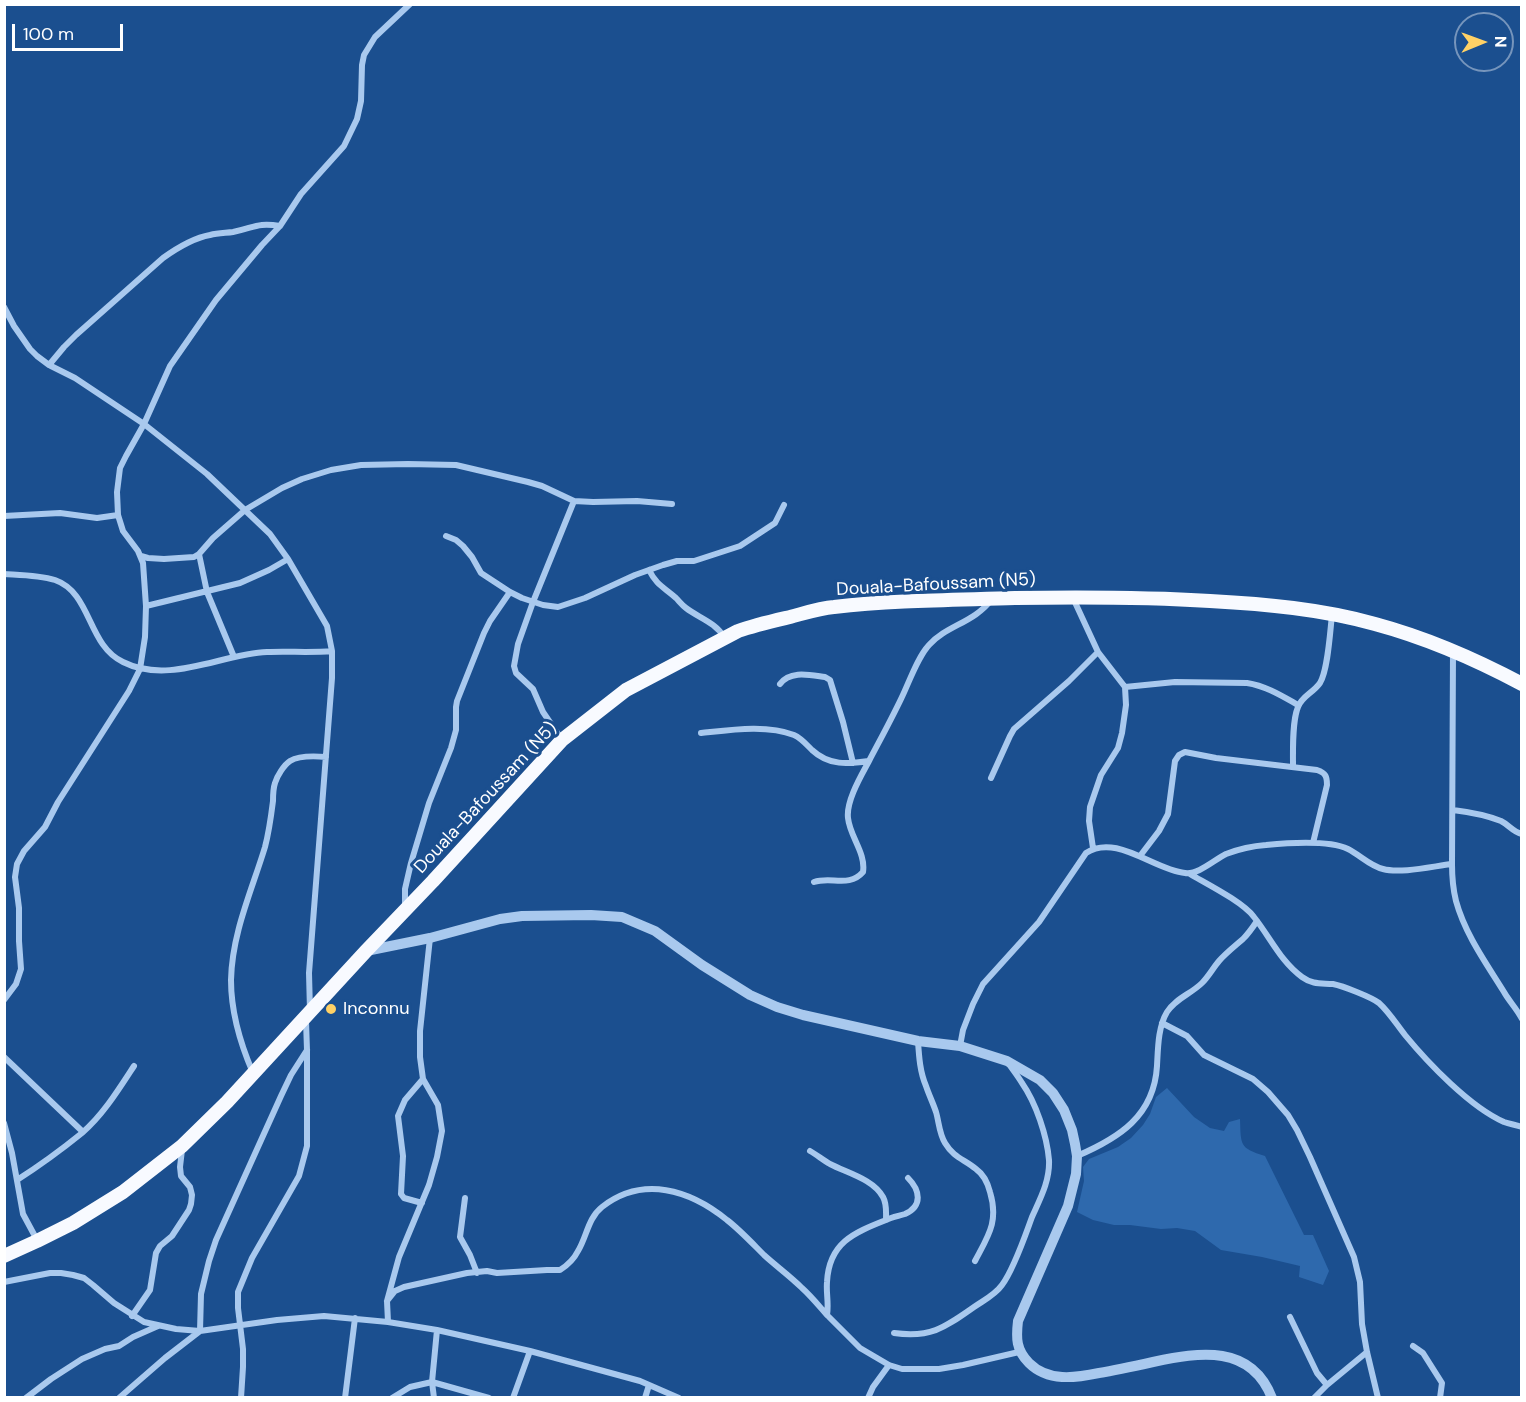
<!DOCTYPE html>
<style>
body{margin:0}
#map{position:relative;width:1526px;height:1402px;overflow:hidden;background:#1b4f8f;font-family:"DM Sans",sans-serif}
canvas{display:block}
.frame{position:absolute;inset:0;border:6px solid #fff;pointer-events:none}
.north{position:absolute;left:1454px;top:12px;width:60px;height:60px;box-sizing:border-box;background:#1b4f8f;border:2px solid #7695bc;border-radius:50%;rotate:89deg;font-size:16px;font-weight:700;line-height:24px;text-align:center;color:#fff}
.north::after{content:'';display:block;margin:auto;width:21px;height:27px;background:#ffd166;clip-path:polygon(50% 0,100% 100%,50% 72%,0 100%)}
.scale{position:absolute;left:12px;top:24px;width:111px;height:27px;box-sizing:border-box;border:3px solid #fff;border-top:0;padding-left:8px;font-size:18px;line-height:21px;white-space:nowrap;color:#fff;-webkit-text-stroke:4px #1b4f8f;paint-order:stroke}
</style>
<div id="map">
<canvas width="1526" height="1402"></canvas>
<div class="frame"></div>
<div class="north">N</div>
<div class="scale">100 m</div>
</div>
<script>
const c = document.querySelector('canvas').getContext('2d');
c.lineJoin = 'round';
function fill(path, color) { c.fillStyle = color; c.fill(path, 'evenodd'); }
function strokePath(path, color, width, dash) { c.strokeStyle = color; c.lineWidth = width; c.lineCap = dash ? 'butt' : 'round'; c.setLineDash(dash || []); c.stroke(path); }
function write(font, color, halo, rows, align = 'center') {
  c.font = font + ' "DM Sans",sans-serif'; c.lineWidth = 6; c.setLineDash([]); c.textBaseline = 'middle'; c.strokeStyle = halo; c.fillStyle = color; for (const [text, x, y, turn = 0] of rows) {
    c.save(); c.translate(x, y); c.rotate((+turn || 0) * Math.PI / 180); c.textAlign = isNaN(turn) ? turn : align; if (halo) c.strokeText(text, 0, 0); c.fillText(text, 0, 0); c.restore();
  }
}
const green = new Path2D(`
 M 1167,1088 L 1194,1117 L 1210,1128 L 1224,1131 L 1229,1122 L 1240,1119 C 1241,1145 1239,1148 1265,1156 L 1304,1235 L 1313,1235 L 1329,1271 L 1323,1285 L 1299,1277 L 1300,1266 L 1262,1257 L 1221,1250 L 1195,1231 L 1177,1228 L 1161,1229 L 1130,1225 L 1114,1225 L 1093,1220 L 1077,1212 L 1084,1181 L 1083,1167 L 1089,1159 L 1118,1147 L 1131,1138 L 1143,1125 L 1150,1114 L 1156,1097 Z`);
const minor = new Path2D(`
 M 4,307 L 14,326 L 30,349 L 37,356 L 49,365 L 75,378 L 144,424 L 207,474 L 270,534 L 288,559 L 327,626 L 332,651 L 332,678 L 309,973 L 310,1011
 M 49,365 L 64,347 L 76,335 L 163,258 C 177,248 193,238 210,235 C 218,233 226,233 233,232 C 254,228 257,222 280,226
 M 4,516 L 60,513 L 97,518 L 118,515
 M 446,536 L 456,540 L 463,546 L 472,557 L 481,573 L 510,592 L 522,598 L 543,605 L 558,607 L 585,598 L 635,575 L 663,565 L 677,561 L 694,561 L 740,546 L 775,523 L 784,505
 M 199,554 L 207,592 L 234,657
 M 141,556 L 148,558 L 164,559 L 194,557 L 199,554 L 213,538 L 245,510 L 282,488 L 302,479 L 331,470 L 361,465 L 408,464 L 456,465 L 528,482 L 542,486 L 574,501 L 593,502 L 637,501 L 672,504
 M 649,570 C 657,586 664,587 676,598 C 679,601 682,605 686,608 C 699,618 715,622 724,637
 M 4,574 C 21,575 39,575 55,580 C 92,593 87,645 123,662 C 169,685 221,654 267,652 C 289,651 310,653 332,651
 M 1073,598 L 1098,652 L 1125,687 L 1126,705 L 1122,733 L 1118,748 L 1101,775 L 1090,807 L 1089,821 L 1093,848
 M 146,606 L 143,563 L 138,551 L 123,531 L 118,515 L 117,492 L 120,468 L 126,456 L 144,424 L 170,366 L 216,300 L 262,245 L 280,226 L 301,194 L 344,146 L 357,119 L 361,101 L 362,65 L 364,55 L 375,37 L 410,4
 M 1453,651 L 1452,864 C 1452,877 1453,889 1456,901 C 1465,934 1486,963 1504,992 C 1509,1001 1517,1009 1522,1019
 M 780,684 C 790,670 810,675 825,677 L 830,680 L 843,722 L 853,763
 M 1125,687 L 1175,682 L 1247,683 C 1266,686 1282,696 1298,705
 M 701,733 C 729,730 767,724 794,735 C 801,738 806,744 812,750 C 829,766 848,764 869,761 C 880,740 891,720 901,699 C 909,683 917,658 929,645 C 947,625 974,623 992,599
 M 562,740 L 543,712 L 533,689 L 516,673 L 514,666 L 518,644 L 533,602 L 574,501
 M 1293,767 C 1293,751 1292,721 1298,707 C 1302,696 1313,693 1320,683 C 1328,670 1330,632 1332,615
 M 991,778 L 1010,736 L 1014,729 L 1069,681 L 1098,652
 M 1453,810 C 1469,812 1486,815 1501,821 C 1509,825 1513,832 1522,834
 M 1140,856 L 1159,831 L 1168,814 L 1175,761 L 1179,755 L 1185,752 L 1216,758 L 1317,770 C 1326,773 1327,777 1327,785 L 1313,843
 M 1190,874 C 1207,884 1243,902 1254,917 C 1270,937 1281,962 1302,977 C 1313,985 1321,983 1333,984 C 1343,986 1371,997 1379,1003 C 1389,1012 1397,1025 1405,1035 C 1428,1063 1470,1107 1504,1122 C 1510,1124 1516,1125 1522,1127
 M 814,882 C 831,876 849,888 863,872 C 866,853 850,837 848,818 C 846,801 861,776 869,761
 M 405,909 L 405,889 L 411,863 L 429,803 L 451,748 L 456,730 L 456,707 L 457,701 L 484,633 L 490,621 L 510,592
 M 4,1000 L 16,984 L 21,969 L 19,941 L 19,908 L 15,877 L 17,864 L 24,851 L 45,827 L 58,802 L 129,691 L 140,669 L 145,637 L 146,606 L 240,583 L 269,570 L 288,559
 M 1162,1023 L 1187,1036 L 1204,1055 L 1253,1079 L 1268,1092 L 1288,1115 L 1297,1130 L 1310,1157 L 1354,1257 L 1360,1282 L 1362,1324 L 1367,1352 L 1378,1398
 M 918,1041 C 919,1057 920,1072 926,1086 C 929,1095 933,1103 936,1112 C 939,1122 939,1133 945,1143 C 954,1158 964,1159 976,1169 C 983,1174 988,1184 990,1192 C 999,1222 988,1236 975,1261
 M 960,1046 L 963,1030 L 973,1004 L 983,984 L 1039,922 L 1086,853 C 1116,833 1154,870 1185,873 C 1198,875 1214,860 1226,854 C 1239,849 1252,846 1266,845 C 1287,843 1329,840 1348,849 C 1360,855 1370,866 1383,869 C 1400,874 1434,866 1452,864
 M 4,1057 L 83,1132
 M 253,1073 C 240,1043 231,1012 231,980 C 232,933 252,890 265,847 C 269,832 271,817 273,801 C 273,796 273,789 275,783 C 277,776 284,765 290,761 C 300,755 315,756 326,757
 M 4,1123 L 12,1153 L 23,1214 L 37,1240
 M 810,1151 C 817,1155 823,1160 830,1164 C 847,1173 873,1179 883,1197 C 887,1204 886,1212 886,1220 C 853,1233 829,1243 827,1282 C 826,1294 829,1303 827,1315 L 860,1348 L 889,1365 L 902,1369 L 939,1369 L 963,1365 L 1019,1352
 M 1077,1156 C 1119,1138 1154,1116 1157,1066 C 1158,1048 1158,1027 1167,1012 C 1176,998 1191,994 1202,983 C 1209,976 1213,968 1219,961 C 1226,953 1235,946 1243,939 C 1248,934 1253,927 1257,921
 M 17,1180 C 39,1166 61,1150 82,1133 C 103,1115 119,1089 134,1066
 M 465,1198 L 460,1237 L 470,1255 L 477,1273
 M 422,1203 L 404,1198 L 401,1194 L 403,1156 L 398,1116 L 405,1100 L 423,1079
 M 886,1220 C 892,1217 899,1216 905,1214 C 923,1206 920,1190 908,1178
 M 4,1282 L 50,1273 L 61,1273 L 73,1275 L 84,1278 L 93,1285 L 114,1303 L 144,1322 L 176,1329 L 200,1331 L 277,1320 L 324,1316 L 388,1322 L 437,1330 L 530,1351 L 640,1381 L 679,1398
 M 387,1301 L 395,1291 L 404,1287 L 467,1273 L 487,1271 L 497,1273 L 547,1270 L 560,1270 C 568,1265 574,1259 578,1251 C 587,1236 588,1218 602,1207 C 643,1175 690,1190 727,1220 C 740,1230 752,1243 764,1255 C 776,1266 790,1276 802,1288 C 811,1296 819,1306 827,1315
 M 132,1316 L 150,1290 L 156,1253 L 160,1246 L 172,1236 L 189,1210 L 191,1204 L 192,1195 L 190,1187 L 181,1176 L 180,1167 L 182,1150
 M 1290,1317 L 1317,1373 L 1327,1385
 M 388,1322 L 387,1301 L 399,1257 L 429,1185 L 437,1157 L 442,1131 L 438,1105 L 423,1079 L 420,1057 L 420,1031 L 430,938
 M 894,1333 C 931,1338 944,1328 974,1307 C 984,1300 995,1295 1002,1285 C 1014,1269 1025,1236 1032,1217 C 1040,1199 1050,1181 1049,1160 C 1047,1136 1036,1103 1022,1083 C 1018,1076 1013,1070 1009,1064
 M 1413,1346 L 1423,1353 L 1442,1383 L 1440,1398
 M 26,1398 L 51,1379 L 82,1359 L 105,1349 L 119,1346 L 133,1337 L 158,1326
 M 119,1398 L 165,1358 L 200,1331 L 201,1294 L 209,1261 L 216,1240 L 281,1096 L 291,1075 L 307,1050
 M 241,1398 L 243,1367 L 243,1349 L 238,1308 L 238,1292 L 252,1258 L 299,1176 L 307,1146 L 307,1050 L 306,1021
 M 345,1398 L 355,1318
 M 392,1398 L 410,1387 L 432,1382 L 489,1398
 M 434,1398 L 432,1382 L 437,1330
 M 513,1398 L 530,1351
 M 645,1398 L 649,1385
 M 868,1398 L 873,1387 L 889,1365
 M 1314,1398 L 1327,1385 L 1367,1352`);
const tertiary = new Path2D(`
 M 366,951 L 430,938 L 500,919 L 522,916 L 591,915 L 622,917 L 655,931 L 702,965 L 750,995 L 777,1007 L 803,1015 L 918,1041 L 960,1046 L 1007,1061 L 1040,1080 L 1053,1093 L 1064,1110 L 1072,1130 L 1075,1144 L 1077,1156 L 1076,1174 L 1068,1206 L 1018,1321 C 1016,1338 1016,1350 1029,1363 C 1048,1382 1075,1378 1099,1373 C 1117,1370 1135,1366 1153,1362 C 1200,1352 1251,1344 1272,1398`);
const trunk = new Path2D(`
 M 4,1256 L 37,1241 L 73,1223 L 123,1192 L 182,1146 L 227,1102 L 366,951 L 433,881 L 562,740 L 626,690 L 738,631 C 755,625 773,621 790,617 C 805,613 820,608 834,607 C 894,600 955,600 1015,598 C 1080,597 1145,597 1210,601 C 1265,604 1322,609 1375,624 C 1427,638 1475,659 1522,684`);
const markers = [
 [331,1009,6,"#ffd166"]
];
const streetNames = [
 ["Douala-Bafoussam (N5)",936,585,-3],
 ["Douala-Bafoussam (N5)",486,798,-47]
];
const poiNames = [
 ["Inconnu",343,1009]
];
fill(green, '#2e69ad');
strokePath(minor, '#a9c9ee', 6);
strokePath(tertiary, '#a9c9ee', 10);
strokePath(trunk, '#f8faff', 14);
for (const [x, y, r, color] of markers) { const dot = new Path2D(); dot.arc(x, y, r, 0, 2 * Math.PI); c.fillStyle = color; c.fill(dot); strokePath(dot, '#1b4f8f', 2); }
write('18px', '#fff', '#1b4f8f', streetNames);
write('18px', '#fff', '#1b4f8f', poiNames, 'left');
</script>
